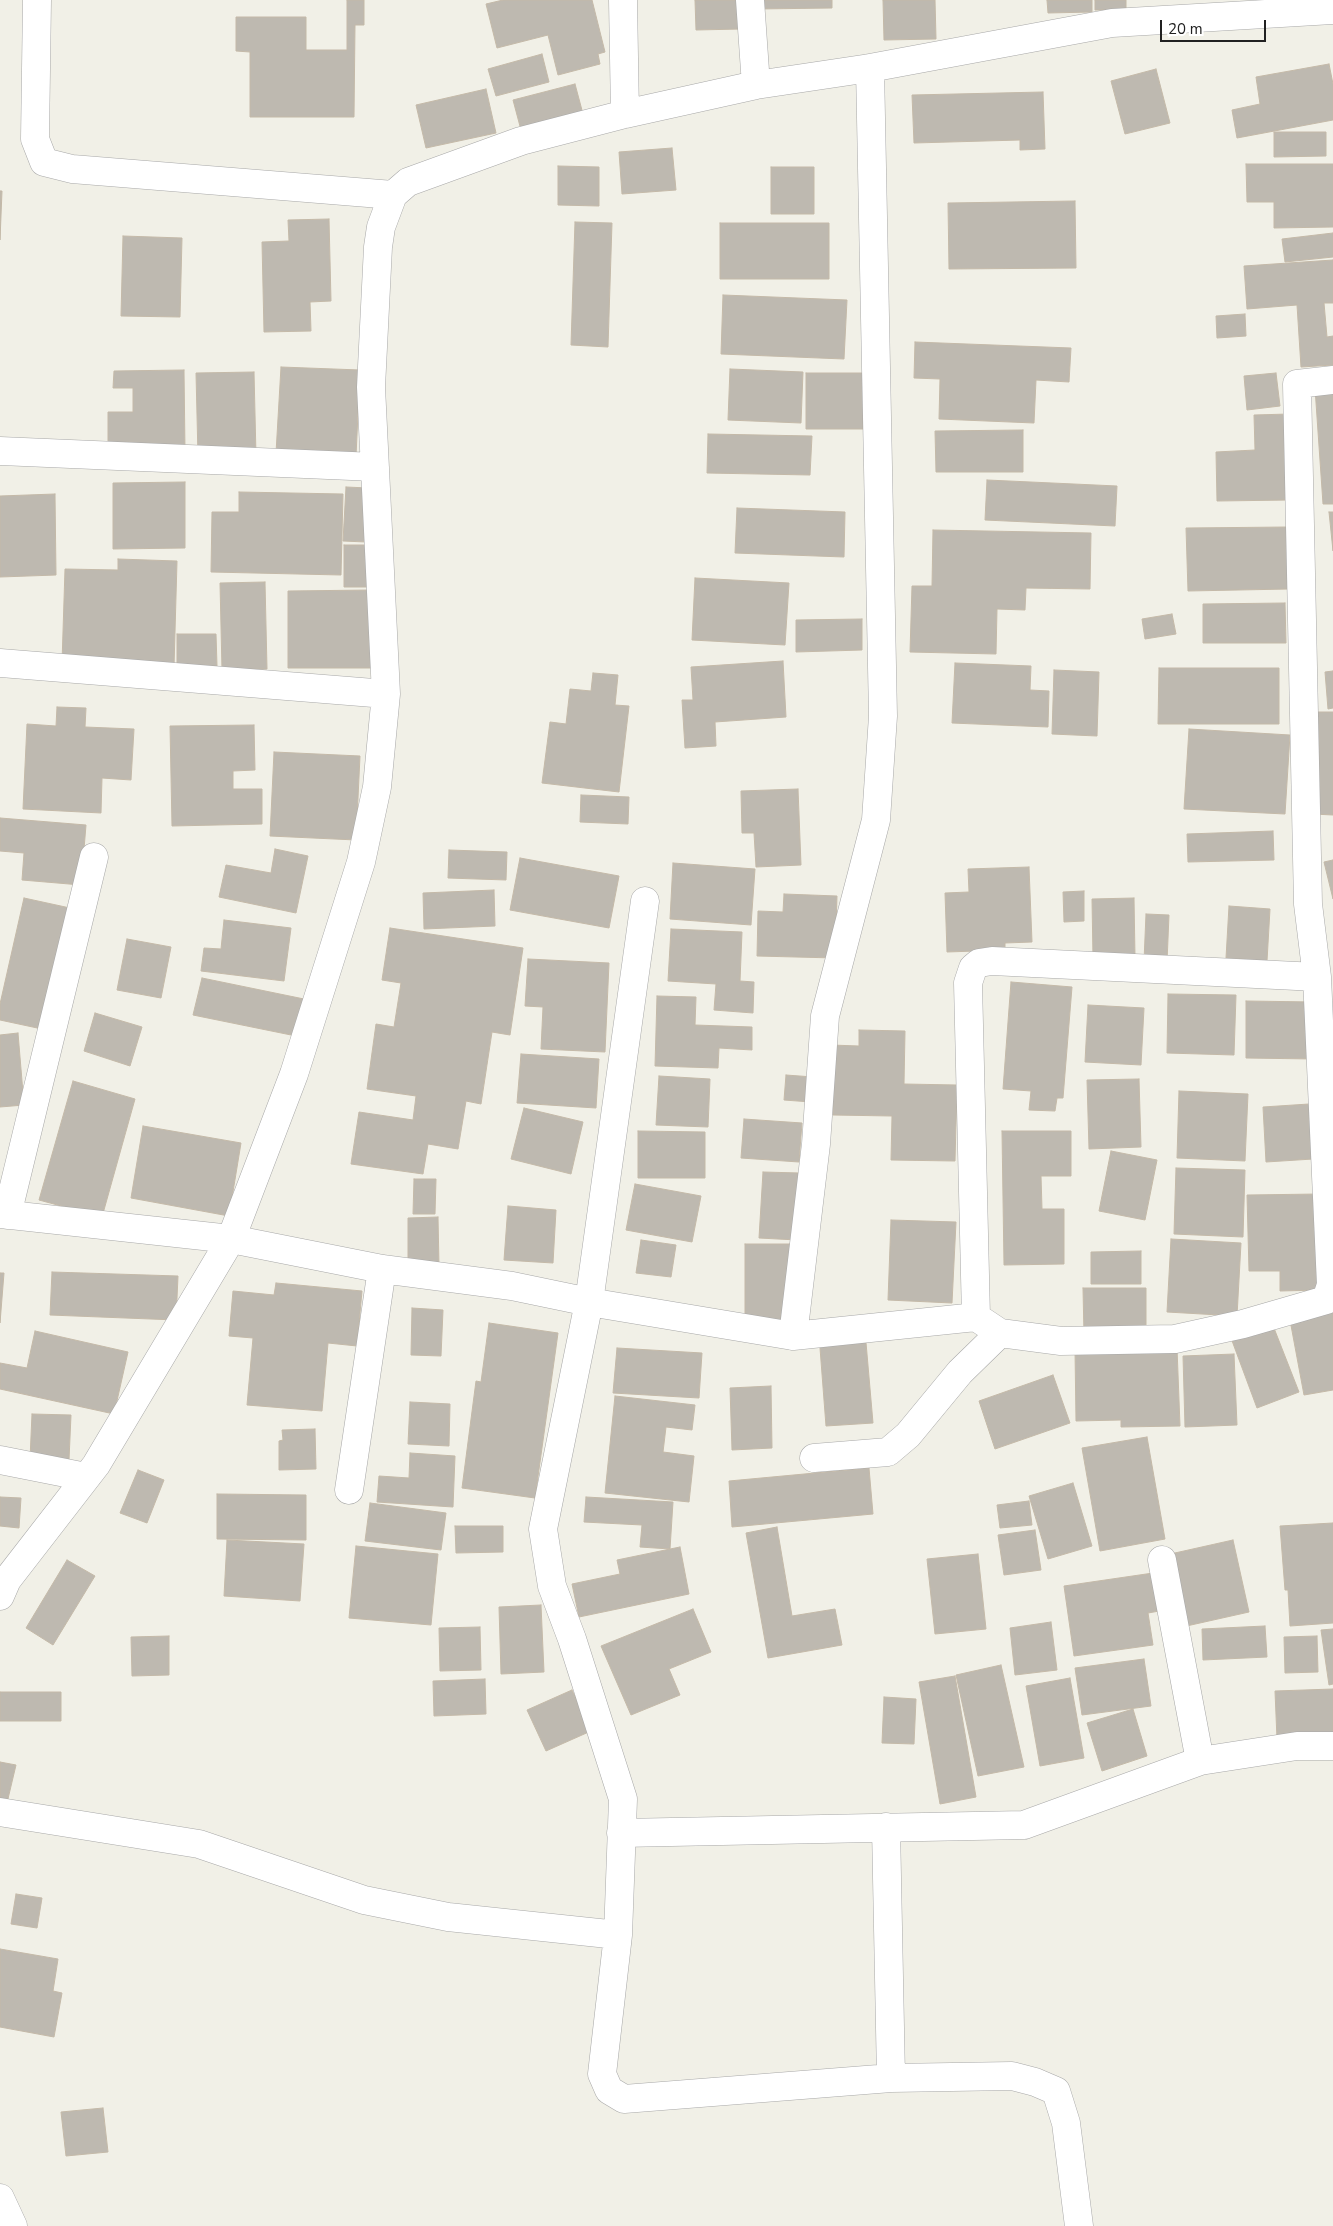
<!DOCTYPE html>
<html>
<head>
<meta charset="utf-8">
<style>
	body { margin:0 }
	#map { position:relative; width:1333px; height:2226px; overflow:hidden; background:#f1f0e7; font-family:"Nunito Sans",sans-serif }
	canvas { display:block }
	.scale { position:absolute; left:1160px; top:20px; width:106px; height:22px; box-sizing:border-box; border:2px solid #212121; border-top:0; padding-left:6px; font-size:15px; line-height:18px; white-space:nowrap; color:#212121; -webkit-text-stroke:4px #fff; paint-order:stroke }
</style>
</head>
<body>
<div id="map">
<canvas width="1333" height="2226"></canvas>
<div class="scale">20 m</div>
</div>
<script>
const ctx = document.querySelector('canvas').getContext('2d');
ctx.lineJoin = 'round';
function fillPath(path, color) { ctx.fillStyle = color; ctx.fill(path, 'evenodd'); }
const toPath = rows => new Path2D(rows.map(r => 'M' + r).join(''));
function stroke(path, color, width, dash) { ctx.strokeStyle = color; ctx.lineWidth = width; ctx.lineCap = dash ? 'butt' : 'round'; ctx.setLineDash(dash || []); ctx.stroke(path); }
const building = toPath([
	[347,0,364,0,364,25,355,25,354,117,250,117,250,52,236,51,236,17,306,17,306,50,347,50,347,0],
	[503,0,592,0,605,52,598,54,600,64,558,75,548,35,497,48,486,4,503,0],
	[695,0,740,0,741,29,696,30,695,0],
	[756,0,832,0,832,8,757,9,756,0],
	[883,0,935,0,936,39,884,40,883,0],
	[1047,0,1092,0,1092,12,1048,13,1047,0],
	[1095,0,1126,0,1126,10,1095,10,1095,0],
	[542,54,549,82,496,96,488,69,542,54],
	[1329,64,1333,84,1333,120,1237,138,1232,110,1260,104,1256,77,1329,64],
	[1156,69,1170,123,1125,134,1111,81,1156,69],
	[575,84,583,114,521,130,513,100,575,84],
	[486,89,496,133,426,148,416,105,486,89],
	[1043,92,1045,149,1020,150,1020,140,914,143,912,95,1043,92],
	[1274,132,1326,132,1326,156,1274,157,1274,132],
	[672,148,676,190,622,194,619,152,672,148],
	[1246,164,1333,164,1333,227,1274,228,1274,202,1247,202,1246,164],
	[558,166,599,167,599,206,558,205,558,166],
	[771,167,814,167,814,214,771,214,771,167],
	[0,191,2,191,0,240,0,191],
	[1075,201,1076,268,949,269,948,203,1075,201],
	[329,219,331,301,310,302,311,331,264,332,262,242,289,241,288,220,329,219],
	[575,222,612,223,608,347,571,345,575,222],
	[720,223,829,223,829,279,720,279,720,223],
	[1333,233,1333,257,1285,262,1282,239,1333,233],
	[123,236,182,238,180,317,121,316,123,236],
	[1333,260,1333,303,1324,303,1327,337,1333,336,1333,365,1301,367,1297,305,1247,309,1244,266,1333,260],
	[723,295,847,300,844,359,721,354,723,295],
	[1245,314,1246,336,1217,338,1216,316,1245,314],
	[915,342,1071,348,1069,382,1036,380,1034,423,939,419,940,379,914,378,915,342],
	[281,367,360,370,356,456,276,453,281,367],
	[730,369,803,372,801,423,728,420,730,369],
	[184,370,185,451,108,452,108,412,133,412,133,388,113,388,114,371,184,370],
	[254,372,256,456,198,457,196,373,254,372],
	[806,373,863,373,863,429,806,429,806,373],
	[1276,373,1280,406,1247,410,1244,376,1276,373],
	[1333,387,1333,504,1323,504,1315,388,1333,387],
	[1289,414,1290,500,1217,501,1216,452,1255,450,1254,415,1289,414],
	[1023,430,1023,472,936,472,935,431,1023,430],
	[708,434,812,436,810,475,707,473,708,434],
	[987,480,1117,486,1115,526,985,520,987,480],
	[185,482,185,548,113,549,113,483,185,482],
	[346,487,368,488,366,542,343,541,346,487],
	[239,492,343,494,341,575,211,572,212,512,239,512,239,492],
	[55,494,56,575,0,577,0,496,55,494],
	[737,508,845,512,844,557,735,553,737,508],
	[1329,512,1333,512,1333,551,1329,512],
	[1288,527,1289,589,1188,591,1186,528,1288,527],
	[933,530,1091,533,1090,589,1026,588,1025,610,997,609,996,654,910,652,912,586,932,586,933,530],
	[344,545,371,545,371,587,344,587,344,545],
	[118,559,177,561,174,667,62,663,65,569,118,570,118,559],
	[695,578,789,583,785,645,692,640,695,578],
	[265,582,267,669,222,670,220,583,265,582],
	[372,590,373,668,288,668,288,591,372,590],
	[1285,603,1286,643,1203,643,1203,604,1285,603],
	[1172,614,1176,634,1145,639,1142,619,1172,614],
	[862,619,862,650,796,652,796,620,862,619],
	[177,634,216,634,217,666,177,666,177,634],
	[783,661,786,717,715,722,716,746,685,748,682,700,693,700,691,667,783,661],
	[955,663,1031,666,1030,690,1049,691,1048,727,952,723,955,663],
	[1159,668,1279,668,1279,724,1158,724,1159,668],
	[1054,670,1099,672,1097,736,1052,734,1054,670],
	[1333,671,1333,708,1328,709,1325,672,1333,671],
	[593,673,618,675,615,705,629,706,619,792,542,783,550,722,566,724,570,689,591,691,593,673],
	[57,707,86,708,85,727,134,729,131,780,102,778,101,813,23,809,27,724,56,726,57,707],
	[1317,712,1333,712,1333,815,1313,814,1317,712],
	[254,725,255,770,233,771,233,789,262,789,262,824,172,826,170,726,254,725],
	[1189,729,1290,735,1285,814,1184,809,1189,729],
	[274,752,360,756,356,840,270,836,274,752],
	[798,789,801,865,756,867,754,833,742,833,741,791,798,789],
	[581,795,629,797,628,824,580,822,581,795],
	[0,818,86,825,81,885,22,880,24,853,0,851,0,818],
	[1273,831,1274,860,1188,862,1187,834,1273,831],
	[275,849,308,856,296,913,219,897,226,865,271,873,275,849],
	[449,850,507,852,506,880,448,878,449,850],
	[520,858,619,876,609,928,510,910,520,858],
	[1333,860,1333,899,1324,862,1333,860],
	[673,863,755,869,751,925,670,919,673,863],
	[1029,867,1032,942,1005,943,1005,950,947,952,945,893,969,892,968,869,1029,867],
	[494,890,495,926,424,929,423,893,494,890],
	[1084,891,1084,921,1064,922,1063,892,1084,891],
	[784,894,837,896,835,958,757,956,758,911,783,912,784,894],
	[24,898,70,908,42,1029,0,1020,0,1004,24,898],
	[1134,898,1135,957,1093,958,1092,899,1134,898],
	[1229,906,1270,909,1267,961,1226,958,1229,906],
	[1146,914,1169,915,1167,962,1144,961,1146,914],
	[224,920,291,928,284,981,201,971,204,948,221,949,224,920],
	[390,928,523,948,510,1035,492,1032,481,1104,466,1101,458,1149,428,1144,423,1174,351,1164,359,1112,413,1120,416,1096,367,1089,376,1024,394,1027,401,983,382,980,390,928],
	[671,929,742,932,740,981,754,982,753,1013,714,1010,716,984,668,981,671,929],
	[127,939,171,947,161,998,117,990,127,939],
	[528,959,609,963,605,1052,541,1049,543,1007,525,1006,528,959],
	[202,978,304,999,296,1036,193,1015,202,978],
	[1011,982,1072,987,1063,1098,1057,1098,1055,1111,1029,1110,1031,1091,1003,1089,1011,982],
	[1168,994,1236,995,1234,1055,1167,1053,1168,994],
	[657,996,696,997,695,1025,752,1027,752,1050,719,1048,718,1068,655,1066,657,996],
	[1246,1001,1313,1002,1313,1059,1246,1058,1246,1001],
	[1088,1005,1144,1008,1141,1065,1085,1062,1088,1005],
	[95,1013,142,1027,130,1066,84,1051,95,1013],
	[859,1030,905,1031,904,1084,957,1085,955,1161,891,1160,892,1116,833,1115,831,1045,859,1046,859,1030],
	[18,1033,24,1105,0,1107,0,1035,18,1033],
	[521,1054,599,1059,596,1108,517,1103,521,1054],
	[786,1075,813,1077,811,1102,784,1100,786,1075],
	[659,1076,710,1079,708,1127,656,1125,659,1076],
	[1139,1079,1141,1147,1089,1149,1087,1080,1139,1079],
	[73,1081,135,1099,102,1217,39,1200,73,1081],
	[1179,1091,1248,1094,1245,1161,1177,1158,1179,1091],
	[1309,1104,1313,1159,1266,1162,1263,1107,1309,1104],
	[524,1108,583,1122,571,1174,511,1159,524,1108],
	[744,1119,802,1123,799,1162,741,1158,744,1119],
	[143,1126,241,1143,229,1216,131,1198,143,1126],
	[638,1131,705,1132,705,1178,638,1178,638,1131],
	[1002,1131,1071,1131,1071,1176,1041,1176,1042,1209,1064,1209,1064,1264,1004,1265,1002,1131],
	[1111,1151,1157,1160,1145,1220,1099,1211,1111,1151],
	[1176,1168,1245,1170,1243,1237,1174,1234,1176,1168],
	[763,1172,800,1173,797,1240,759,1238,763,1172],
	[414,1179,436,1179,435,1214,413,1214,414,1179],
	[635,1184,701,1196,692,1242,626,1230,635,1184],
	[1319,1194,1321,1290,1280,1291,1280,1271,1249,1271,1247,1195,1319,1194],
	[508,1206,556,1210,553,1263,504,1260,508,1206],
	[438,1217,439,1266,408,1267,408,1218,438,1217],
	[891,1220,956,1222,952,1303,888,1300,891,1220],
	[1171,1239,1241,1243,1237,1316,1167,1312,1171,1239],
	[641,1240,676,1245,671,1277,636,1273,641,1240],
	[745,1244,793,1244,793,1320,745,1320,745,1244],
	[1141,1251,1141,1284,1091,1284,1091,1252,1141,1251],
	[52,1272,178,1276,176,1320,50,1315,52,1272],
	[0,1273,4,1273,0,1323,0,1273],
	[276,1283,362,1291,357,1346,328,1343,322,1411,247,1405,253,1338,229,1336,233,1291,274,1295,276,1283],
	[1083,1288,1146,1288,1146,1335,1084,1335,1083,1288],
	[412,1308,443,1310,441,1356,411,1355,412,1308],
	[1333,1312,1333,1390,1304,1395,1290,1320,1333,1312],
	[489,1323,558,1333,535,1498,462,1488,476,1381,481,1382,489,1323],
	[1272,1323,1299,1392,1257,1408,1231,1338,1272,1323],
	[35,1331,128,1352,114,1414,0,1389,0,1363,27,1368,35,1331],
	[865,1331,873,1423,826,1426,819,1335,865,1331],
	[617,1348,702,1353,699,1398,613,1393,617,1348],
	[1177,1348,1180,1426,1121,1427,1121,1420,1076,1421,1075,1350,1177,1348],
	[1234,1354,1237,1425,1185,1427,1183,1356,1234,1354],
	[1053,1375,1070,1423,995,1449,979,1401,1053,1375],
	[771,1386,772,1448,732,1450,730,1388,771,1386],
	[615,1396,695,1405,692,1430,666,1427,663,1452,694,1456,689,1502,605,1493,615,1396],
	[410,1402,450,1404,449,1446,408,1444,410,1402],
	[32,1414,71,1415,69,1460,30,1459,32,1414],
	[315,1429,316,1469,279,1470,279,1441,283,1440,282,1430,315,1429],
	[1147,1437,1165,1539,1100,1551,1082,1448,1147,1437],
	[410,1453,455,1456,453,1507,377,1502,379,1476,409,1478,410,1453],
	[869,1468,873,1514,732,1527,729,1481,869,1468],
	[138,1470,164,1480,147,1523,120,1513,138,1470],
	[1073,1483,1092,1546,1048,1559,1029,1496,1073,1483],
	[217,1494,306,1495,306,1540,217,1539,217,1494],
	[0,1497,21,1498,19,1528,0,1526,0,1497],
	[586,1497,673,1502,670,1549,640,1547,642,1525,584,1522,586,1497],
	[1029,1501,1032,1525,1000,1528,997,1505,1029,1501],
	[370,1503,446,1513,441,1550,365,1541,370,1503],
	[1333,1523,1333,1623,1290,1626,1288,1590,1285,1590,1280,1526,1333,1523],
	[455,1526,503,1526,503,1552,456,1553,455,1526],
	[777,1527,792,1616,835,1609,842,1645,768,1658,746,1533,777,1527],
	[1035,1530,1041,1570,1004,1575,998,1535,1035,1530],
	[227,1540,304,1544,300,1601,224,1596,227,1540],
	[1233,1540,1249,1612,1182,1627,1166,1555,1233,1540],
	[356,1546,438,1554,431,1625,349,1618,356,1546],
	[680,1547,689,1594,579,1617,572,1584,620,1574,617,1560,680,1547],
	[978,1554,986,1629,935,1634,927,1559,978,1554],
	[67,1560,95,1576,53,1645,26,1628,67,1560],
	[1160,1572,1165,1610,1148,1613,1153,1645,1074,1656,1064,1586,1160,1572],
	[541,1605,544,1672,501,1674,499,1607,541,1605],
	[693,1609,711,1652,669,1669,680,1695,631,1715,601,1646,693,1609],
	[1051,1622,1057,1670,1015,1675,1010,1628,1051,1622],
	[1265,1626,1267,1657,1203,1660,1202,1629,1265,1626],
	[480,1627,481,1670,440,1671,439,1628,480,1627],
	[1333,1629,1333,1684,1329,1685,1321,1630,1333,1629],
	[169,1636,169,1675,132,1676,131,1637,169,1636],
	[1317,1636,1318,1672,1285,1673,1284,1637,1317,1636],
	[1144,1659,1151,1706,1082,1715,1075,1668,1144,1659],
	[1001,1665,1024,1767,978,1776,956,1675,1001,1665],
	[955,1676,976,1797,940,1804,919,1682,955,1676],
	[1070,1678,1084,1758,1040,1766,1026,1686,1070,1678],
	[485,1679,486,1714,434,1716,433,1681,485,1679],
	[1333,1689,1333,1737,1277,1739,1275,1691,1333,1689],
	[572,1690,591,1731,546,1751,527,1710,572,1690],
	[0,1692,61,1692,61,1721,0,1721,0,1692],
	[884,1697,916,1699,914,1744,882,1743,884,1697],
	[1133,1709,1147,1756,1102,1771,1087,1723,1133,1709],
	[0,1762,16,1765,7,1803,0,1802,0,1762],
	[16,1894,42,1898,37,1928,11,1924,16,1894],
	[0,1949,58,1959,53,1991,62,1993,54,2037,0,2027,0,1949],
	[103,2108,108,2152,66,2156,61,2112,103,2108]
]);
const minor = toPath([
	[37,0,35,139,44,162,72,169,393,195],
	[623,0,625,114],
	[750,0,756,85],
	[0,451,375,467],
	[0,663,386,694],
	[645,901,589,1302,543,1529,552,1586,572,1639,623,1799,618,1935,602,2074,609,2090,624,2099,891,2078,1012,2076,1035,2082,1056,2091,1066,2123,1079,2226],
	[0,1214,231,1239,382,1269,512,1286,589,1302,793,1336,976,1317,1000,1333,1061,1341,1175,1339,1243,1324,1326,1300,1331,1285,1317,977,1308,904,1297,384,1333,380],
	[7,1215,94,857],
	[976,1317,968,983,973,968,979,963,992,961,1317,977],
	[793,1336,816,1144,825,1016,876,820,883,716,870,68],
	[814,1458,888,1452,908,1435,960,1372,1000,1333],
	[0,1460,86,1477],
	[349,1490,382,1269],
	[1162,1560,1200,1761],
	[0,1596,7,1580,96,1465,231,1239,294,1074,361,862,377,787,386,694,371,387,378,247,381,227,393,195,408,182,521,141,625,114,756,85,870,68,1112,23,1333,10],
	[0,1812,199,1844,364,1900,448,1917,618,1935],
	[886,1827,891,2078],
	[621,1833,1024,1825,1200,1761,1297,1746,1333,1746],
	[0,2198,13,2226]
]);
fillPath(building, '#beb9b0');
stroke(building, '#c4b9a8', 1);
stroke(minor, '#a8a8a8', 29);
stroke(minor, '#fff', 28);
</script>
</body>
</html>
